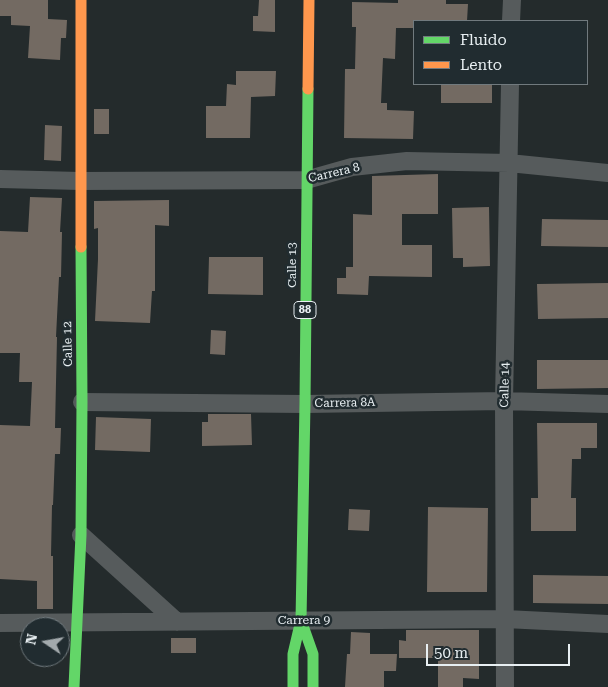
<!DOCTYPE html>
<html>
<head>
<meta charset="utf-8">
<style>
	body { margin:0 }
	#map { position:relative; width:608px; height:687px; overflow:hidden; background:#242b2c; font-family:"Roboto Serif",serif }
	canvas { display:block }
	.legend { position:absolute; left:413px; top:20px; width:175px; height:65px; box-sizing:border-box; background:#212c30; border:1px solid #717a7e; margin:0; padding:6px 9px; list-style:none; font-size:15px; color:#e8eff2 }
	.legend li { display:flex; align-items:center; gap:10px; height:25px }
	.legend b { width:25px; border:1px solid #717a7e }
	.north { position:absolute; left:20px; top:617px; width:50px; height:50px; box-sizing:border-box; background:#212c30; border:1px solid #717a7e; border-radius:50%; rotate:282deg; font-size:14px; font-weight:700; line-height:20px; text-align:center; color:#e8eff2 }
	.north::after { content:''; display:block; margin:auto; width:18px; height:22px; background:#a3aaad; clip-path:polygon(50% 0,100% 100%,50% 72%,0 100%) }
	.scale { position:absolute; left:426px; top:644px; width:144px; height:22px; box-sizing:border-box; border:2px solid #e8eff2; border-top:0; padding-left:6px; font-size:15px; line-height:18px; white-space:nowrap; color:#e8eff2; -webkit-text-stroke:4px #212c30; paint-order:stroke }
</style>
</head>
<body>
<div id="map">
<canvas width="608" height="687"></canvas>
<ul class="legend">
<li><b style="height:6px;background:#63d668"></b>Fluido</li>
<li><b style="height:6px;background:#ff974d"></b>Lento</li>
</ul>
<div class="north">N</div>
<div class="scale">50 m</div>
</div>
<script>
const ctx = document.querySelector('canvas').getContext('2d');
ctx.lineJoin = 'round';
function fillPath(path, color) { ctx.fillStyle = color; ctx.fill(path, 'evenodd'); }
const toPath = rows => new Path2D(rows.map(r => 'M' + r).join(''));
function stroke(path, color, width, dash) { ctx.strokeStyle = color; ctx.lineWidth = width; ctx.lineCap = dash ? 'butt' : 'round'; ctx.setLineDash(dash || []); ctx.stroke(path); }
function drawText(font, color, halo, rows, align = 'center') {
  ctx.font = font + ' "Roboto Serif",serif'; ctx.lineWidth = 5; ctx.setLineDash([]); ctx.textBaseline = 'middle'; ctx.strokeStyle = halo; ctx.fillStyle = color; for (const [text, x, y, turn = 0] of rows) {
    ctx.save(); ctx.translate(x, y); ctx.rotate((+turn || 0) * Math.PI / 180); ctx.textAlign = isNaN(turn) ? turn : align; if (halo) ctx.strokeText(text, 0, 0); ctx.fillText(text, 0, 0); ctx.restore();
  }
}
const building = toPath([
	[0,0,48,0,48,19,67,20,66,38,61,38,60,60,28,58,30,26,11,25,11,16,0,16],
	[259,0,275,0,275,32,253,31,253,16,258,16],
	[398,0,446,0,446,4,468,4,467,21,414,21,414,28,396,28,395,59,383,58,381,103,387,103,387,110,414,111,413,139,344,138,345,69,355,69,356,27,352,27,352,2,398,3],
	[236,71,276,71,275,96,251,97,250,138,206,138,206,106,226,106,227,84,236,85],
	[441,84,492,84,492,103,441,103],
	[94,109,109,109,109,134,94,134],
	[45,125,62,126,61,161,44,160],
	[438,174,438,214,402,214,402,245,432,245,432,277,369,276,368,295,337,294,337,278,346,278,346,267,353,267,353,214,372,215,372,176],
	[30,197,62,198,60,232,62,232,61,277,59,277,56,337,57,337,55,428,61,428,60,454,55,454,53,505,52,505,51,556,53,556,53,609,37,609,37,581,0,579,0,425,30,426,32,382,19,382,20,353,0,353,0,231,28,232],
	[169,200,169,226,155,225,155,291,152,291,150,323,95,321,98,259,98,228,94,229,94,201],
	[489,207,490,266,463,267,463,258,453,258,452,208],
	[542,219,608,220,608,247,541,246],
	[209,257,263,257,263,295,208,294],
	[608,283,608,318,538,319,537,284],
	[211,330,226,331,225,355,210,354],
	[537,360,608,360,608,388,537,389],
	[208,414,251,414,252,445,202,446,202,422,208,422],
	[96,417,151,419,150,452,95,450],
	[537,423,597,423,597,448,581,448,581,459,572,459,571,498,576,498,576,531,531,531,531,498,538,498],
	[428,507,488,508,487,592,427,592],
	[349,509,370,510,369,531,348,530],
	[533,575,608,576,608,604,533,603],
	[406,630,479,630,479,679,463,678,463,687,438,687,438,658,399,658,399,640,406,641],
	[351,632,370,633,370,654,397,654,396,671,384,671,384,687,345,687,347,654,350,654],
	[171,638,196,638,196,653,171,653]
]);
const street = toPath([
	[511,21,512,0],
	[0,179,80,181,306,180,352,167,407,161,509,163,608,173],
	[82,402,305,404,504,401,608,404],
	[81,535,177,622],
	[0,623,505,619,608,624],
	[505,687,504,401,510,84]
]);
const fast = toPath([
	[301,620,313,654,313,687],
	[74,687,81,535,82,402,81,247],
	[293,687,293,654,301,620,305,404,308,89]
]);
const slow = toPath([
	[308,89,309,0],
	[81,247,81,0]
]);
const shields = [
	[305,310,22]
];
const shieldNames = [
	["88",305,310]
];
const streetNames = [
	["Carrera 8",334,173,-13],
	["Calle 13",292,265,-90],
	["Calle 12",68,344,-91],
	["Calle 14",505,385,-89],
	["Carrera 8A",345,403,-1],
	["Carrera 9",304,620]
];
fillPath(building, '#736a62');
stroke(street, '#565b5c', 18);
stroke(fast, '#63d668', 11);
stroke(slow, '#ff974d', 11);
for (const [x, y, w] of shields) { const box = new Path2D(); box.roundRect(x - w / 2, y - 8.5, w, 17, 4); ctx.fillStyle = '#212c30'; ctx.fill(box); stroke(box, '#e8eff2', 1); }
drawText('bold 11px', '#e8eff2', null, shieldNames);
drawText('12px', '#e8eff2', '#212c30', streetNames);
</script>
</body>
</html>
